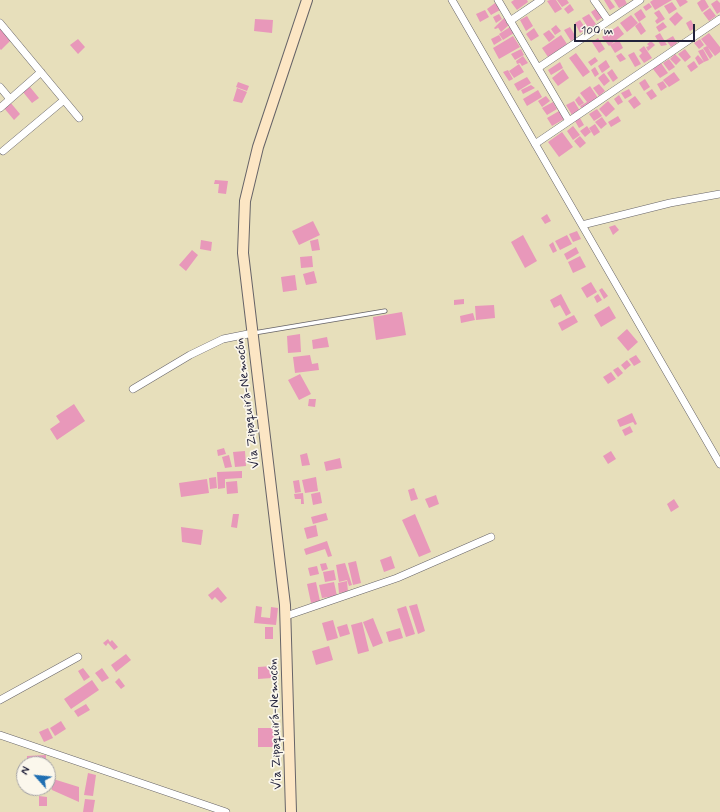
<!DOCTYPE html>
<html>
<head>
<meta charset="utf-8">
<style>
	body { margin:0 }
	#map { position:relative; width:720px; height:812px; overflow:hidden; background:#e7dfbb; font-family:Mynerve,sans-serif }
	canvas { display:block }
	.north { position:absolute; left:16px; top:756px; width:40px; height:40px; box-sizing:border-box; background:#fbf7ec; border:1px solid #a4a2a5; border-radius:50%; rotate:297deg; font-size:11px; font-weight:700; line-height:16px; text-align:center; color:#22223b }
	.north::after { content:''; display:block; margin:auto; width:14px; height:18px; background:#1f6fb2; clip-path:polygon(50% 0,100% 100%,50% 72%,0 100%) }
	.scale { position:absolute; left:574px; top:24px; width:121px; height:18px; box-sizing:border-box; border:2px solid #22223b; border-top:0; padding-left:5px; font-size:12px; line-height:14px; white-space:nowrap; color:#22223b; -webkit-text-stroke:3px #fbf7ec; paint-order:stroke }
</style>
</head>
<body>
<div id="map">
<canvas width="720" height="812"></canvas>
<div class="north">N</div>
<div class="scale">100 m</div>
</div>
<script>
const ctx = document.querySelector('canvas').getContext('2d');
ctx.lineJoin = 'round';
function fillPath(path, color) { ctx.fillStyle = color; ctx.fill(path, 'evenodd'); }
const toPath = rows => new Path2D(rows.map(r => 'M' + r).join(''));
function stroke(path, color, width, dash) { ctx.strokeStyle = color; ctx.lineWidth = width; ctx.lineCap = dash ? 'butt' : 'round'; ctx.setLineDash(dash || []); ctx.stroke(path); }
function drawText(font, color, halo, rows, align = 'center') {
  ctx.font = font + ' Mynerve,sans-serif'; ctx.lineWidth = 3.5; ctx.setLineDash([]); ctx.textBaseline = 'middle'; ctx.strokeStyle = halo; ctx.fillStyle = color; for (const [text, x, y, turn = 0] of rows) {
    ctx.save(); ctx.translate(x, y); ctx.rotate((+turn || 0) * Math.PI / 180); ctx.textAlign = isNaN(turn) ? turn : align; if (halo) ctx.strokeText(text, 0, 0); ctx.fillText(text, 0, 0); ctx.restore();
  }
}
const building = toPath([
	[514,0,527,0,528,2,517,10,511,2],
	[550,0,556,0,562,9,555,13,547,1],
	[557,0,567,0,569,3,562,7],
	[604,0,610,0,615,7,610,10],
	[614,0,625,0,627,4,619,8],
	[653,0,672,0,655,10,650,2],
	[676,0,686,0,688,2,680,7],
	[701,0,705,0,709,7,702,12,697,3],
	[717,0,720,3,720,12,717,14,711,4],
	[672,2,677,9,669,14,664,6],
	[495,3,500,10,491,15,487,9],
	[649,3,652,7,646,11,643,7],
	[570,4,574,10,568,14,564,9],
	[597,8,603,17,597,21,591,12],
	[710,8,716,16,709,21,703,13],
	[641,9,646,17,639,22,634,14],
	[485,10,489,17,480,22,476,14],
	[659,10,665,19,657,24,655,21,658,18,654,13],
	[677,12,683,18,675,26,669,19],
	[499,14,502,19,496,23,493,17],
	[589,14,596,24,589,29,582,18],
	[631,15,638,23,627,32,620,23],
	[527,16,533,26,526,31,520,20],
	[504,18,509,25,501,32,497,26,498,28,495,29,494,28],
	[255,19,273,20,272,33,254,31],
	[580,20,586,29,580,33,575,23],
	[691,20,695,28,690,31,686,23],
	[640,22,646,31,641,35,635,26],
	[663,22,667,27,659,32,656,27],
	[556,25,561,31,555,35,551,29],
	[618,26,624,34,609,46,602,37],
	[510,27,514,33,503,40,499,34],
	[570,27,576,37,571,41,564,30],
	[0,28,11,40,1,50,0,49],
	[534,28,539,36,531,41,526,34],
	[549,30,555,37,549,42,543,34],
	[660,33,667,45,661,46,655,36],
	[709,33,720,47,720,52,715,56,701,39],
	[499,35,502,40,494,45,491,39],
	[561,35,567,44,548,57,542,48],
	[513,36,520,47,499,59,493,48],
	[673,36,677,43,671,47,666,40],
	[598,38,605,49,599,53,592,42],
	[78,39,85,47,78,54,70,45],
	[700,39,704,45,699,49,694,43],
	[619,40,623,48,615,53,610,45],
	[651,41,655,45,648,51,646,47,649,46,647,44],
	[644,46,652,58,644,63,639,56,642,53,639,50],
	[707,46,713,56,710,59,703,48],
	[521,49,524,55,515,60,511,54],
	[685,49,691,57,685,62,678,54],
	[703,49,709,60,704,62,698,51],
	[634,52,641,64,635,67,628,55],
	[576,53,590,72,583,77,569,58],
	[621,53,626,59,620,62,616,56],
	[675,54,681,60,676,65,670,59],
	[698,55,704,62,699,65,695,58],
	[523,56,528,63,522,66,520,63,517,64,516,61],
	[595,57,598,61,591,66,588,62],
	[669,59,675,67,669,71,663,63],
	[606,60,610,67,602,73,598,66],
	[694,61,698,67,691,72,687,66],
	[560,62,563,68,551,75,548,70],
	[661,63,668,73,660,78,653,69],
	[519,64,524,72,514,78,509,71],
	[595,67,599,74,595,77,591,70],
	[563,69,569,78,558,86,552,78],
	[612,69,618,78,613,82,607,73],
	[508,70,513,79,509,81,503,72],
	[674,72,680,80,669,87,663,80],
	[604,73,610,81,604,86,598,78],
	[527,77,531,83,518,91,514,84],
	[645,79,650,87,644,91,639,83],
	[663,81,667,87,661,91,657,84],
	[238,82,249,86,247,91,236,87],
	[599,84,605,91,599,96,593,88],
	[531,85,535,88,523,94,521,90],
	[590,86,598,98,582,109,580,106,587,102,580,93],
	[30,87,39,98,32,103,23,92],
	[237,88,247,92,242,103,233,101],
	[629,89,632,95,625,99,621,93],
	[652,89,657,96,651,100,646,93],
	[538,90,542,97,527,106,523,99],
	[619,95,623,102,618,105,614,99],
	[546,96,550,101,542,107,538,101],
	[579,96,584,103,579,106,575,100],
	[635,96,641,104,634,109,628,101],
	[574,101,580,111,572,115,566,105],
	[608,101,615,109,606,117,599,109],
	[10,102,20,114,14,120,4,108],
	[553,102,557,109,547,115,542,108],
	[597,109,602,116,594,121,589,114],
	[559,111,564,119,552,126,547,118],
	[618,116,621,121,611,127,608,122],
	[602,117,607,124,601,129,595,122],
	[580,118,584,125,579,128,575,121],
	[595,124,600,132,594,136,589,128],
	[573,126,580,135,573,140,567,131],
	[587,126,591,132,585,137,580,131],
	[562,132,573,147,559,157,548,142],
	[580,136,586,143,580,148,574,141],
	[215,180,228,181,226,194,218,193,219,184,214,184],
	[547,214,551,221,545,224,541,218],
	[313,221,320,235,299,245,292,231],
	[615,225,619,230,613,235,609,227],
	[577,231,581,239,573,242,569,234],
	[523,235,537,261,525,268,511,242],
	[567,235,572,244,560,250,555,241],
	[318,239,320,250,312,251,310,241],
	[201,240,212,242,211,251,200,249],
	[553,242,557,251,553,253,549,245],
	[576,247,579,253,567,260,564,254],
	[192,250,198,255,186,271,179,265],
	[312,256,313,267,301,268,300,257],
	[580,256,586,267,573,273,568,262],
	[314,271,317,283,306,285,303,274],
	[295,275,297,290,283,292,281,277],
	[591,282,597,292,587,298,581,288],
	[602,288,608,296,604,299,599,290],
	[561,294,571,313,566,316,560,305,554,308,550,300],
	[598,294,602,300,597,303,594,297],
	[464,299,464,304,454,305,454,300],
	[494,305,495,318,476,320,475,306],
	[609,306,616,318,601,327,594,315],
	[402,312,406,335,376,340,373,317],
	[473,313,475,320,461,323,460,316],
	[574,315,578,322,562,331,558,323],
	[627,329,638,342,628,351,617,338],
	[300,334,301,352,288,353,287,336],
	[327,337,329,347,313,349,312,340],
	[310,355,312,364,318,363,319,370,295,373,293,357],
	[636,355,641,362,634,366,629,359],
	[627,360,631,365,625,370,621,365],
	[618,367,623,373,618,377,613,370],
	[611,372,616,379,608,384,603,377],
	[300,374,311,394,299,400,288,380],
	[309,399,316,399,315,407,308,406],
	[74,404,85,421,57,440,50,429,60,422,56,416],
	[632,413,637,424,635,425,633,422,620,427,617,420],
	[630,426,633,432,625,436,622,430],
	[224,448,226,454,218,456,217,450],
	[245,451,246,466,235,467,233,452],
	[611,451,616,459,608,464,603,456],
	[307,453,310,465,302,466,300,455],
	[229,455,232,467,225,468,222,457],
	[340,458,342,468,326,471,324,462],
	[242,471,242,478,225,479,225,488,218,489,217,472],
	[216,477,217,488,210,489,209,478],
	[316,477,318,491,305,493,302,480],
	[207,479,209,493,181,497,179,483],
	[299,480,301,492,295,493,293,481],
	[237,481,238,493,227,494,226,482],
	[414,488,418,499,411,501,408,490],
	[320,492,322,503,313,505,311,494],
	[303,493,304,504,301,504,301,499,295,499,294,494],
	[436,495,439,504,429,508,425,499],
	[674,499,679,507,671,512,667,504],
	[326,513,328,520,313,524,311,517],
	[233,514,239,514,237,528,231,527],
	[415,514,431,552,419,557,402,520],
	[316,525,318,536,307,539,304,528],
	[181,527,203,530,201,545,182,542],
	[327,541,332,556,328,557,325,549,306,555,304,549],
	[391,556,395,568,384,572,380,560],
	[356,561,361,583,353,585,348,563],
	[326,563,328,569,322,571,320,564],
	[345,563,352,585,349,586,347,580,339,582,336,565],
	[317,566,319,574,310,576,308,568],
	[334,570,336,580,325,582,323,572],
	[347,581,348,592,339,593,338,583],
	[316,582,320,601,311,603,307,584],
	[334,582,337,596,322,598,319,585],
	[218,587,227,598,221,603,215,597,212,600,208,595],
	[417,604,425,631,418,634,409,606],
	[256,606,262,607,261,617,270,618,271,607,278,608,276,625,254,623],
	[406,606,415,634,406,637,397,609],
	[373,618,383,643,373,647,363,622],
	[333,620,338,638,327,641,322,623],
	[362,622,369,651,358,654,351,625],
	[347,624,350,634,340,637,337,627],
	[265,627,273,627,273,639,265,639],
	[400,628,403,638,389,642,386,632],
	[108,639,110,642,112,640,118,647,114,650,108,643,106,646,103,643],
	[329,646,333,660,316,665,312,651],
	[126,654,131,660,116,672,111,665],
	[272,666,272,678,258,679,258,667],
	[83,668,90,677,84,681,78,671],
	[102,668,109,678,102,682,95,673],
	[119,678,125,686,121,689,115,682],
	[92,680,99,690,71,709,64,699],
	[86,704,90,710,78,717,74,711],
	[61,721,66,729,55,736,50,728],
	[48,728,53,738,44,742,39,732],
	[258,728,275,728,275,747,258,747],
	[46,755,46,764,27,764,27,756],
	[88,773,96,775,93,796,84,795],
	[50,778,79,787,79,802,52,790],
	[39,796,47,797,47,806,39,806],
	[85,799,95,800,93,812,83,812]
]);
const lane = toPath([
	[254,333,385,311]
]);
const street = toPath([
	[452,0,720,464],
	[498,0,569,121],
	[594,0,608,20],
	[510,21,541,0],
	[0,23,79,118],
	[538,68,640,0],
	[0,87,10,99],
	[0,108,41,72],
	[535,144,720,19],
	[3,151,64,100],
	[582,225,670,203,720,194],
	[133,389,190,355,223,339,253,333],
	[286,616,397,578,491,537],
	[0,700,78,657],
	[0,735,226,812]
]);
const secondary = toPath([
	[291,812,285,605,243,253,245,201,258,147,307,0]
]);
const streetNames = [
	["Vía Zipaquirá-Nemocón",248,403,-97],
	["Vía Zipaquirá-Nemocón",276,724,-92]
];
fillPath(building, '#e898ba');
stroke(lane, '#676468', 5);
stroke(street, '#676468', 8);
stroke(secondary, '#676468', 12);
stroke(lane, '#fff', 3.5);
stroke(street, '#fff', 7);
stroke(secondary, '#fce6c4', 10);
drawText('13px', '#22223b', '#fbf7ec', streetNames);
</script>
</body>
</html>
